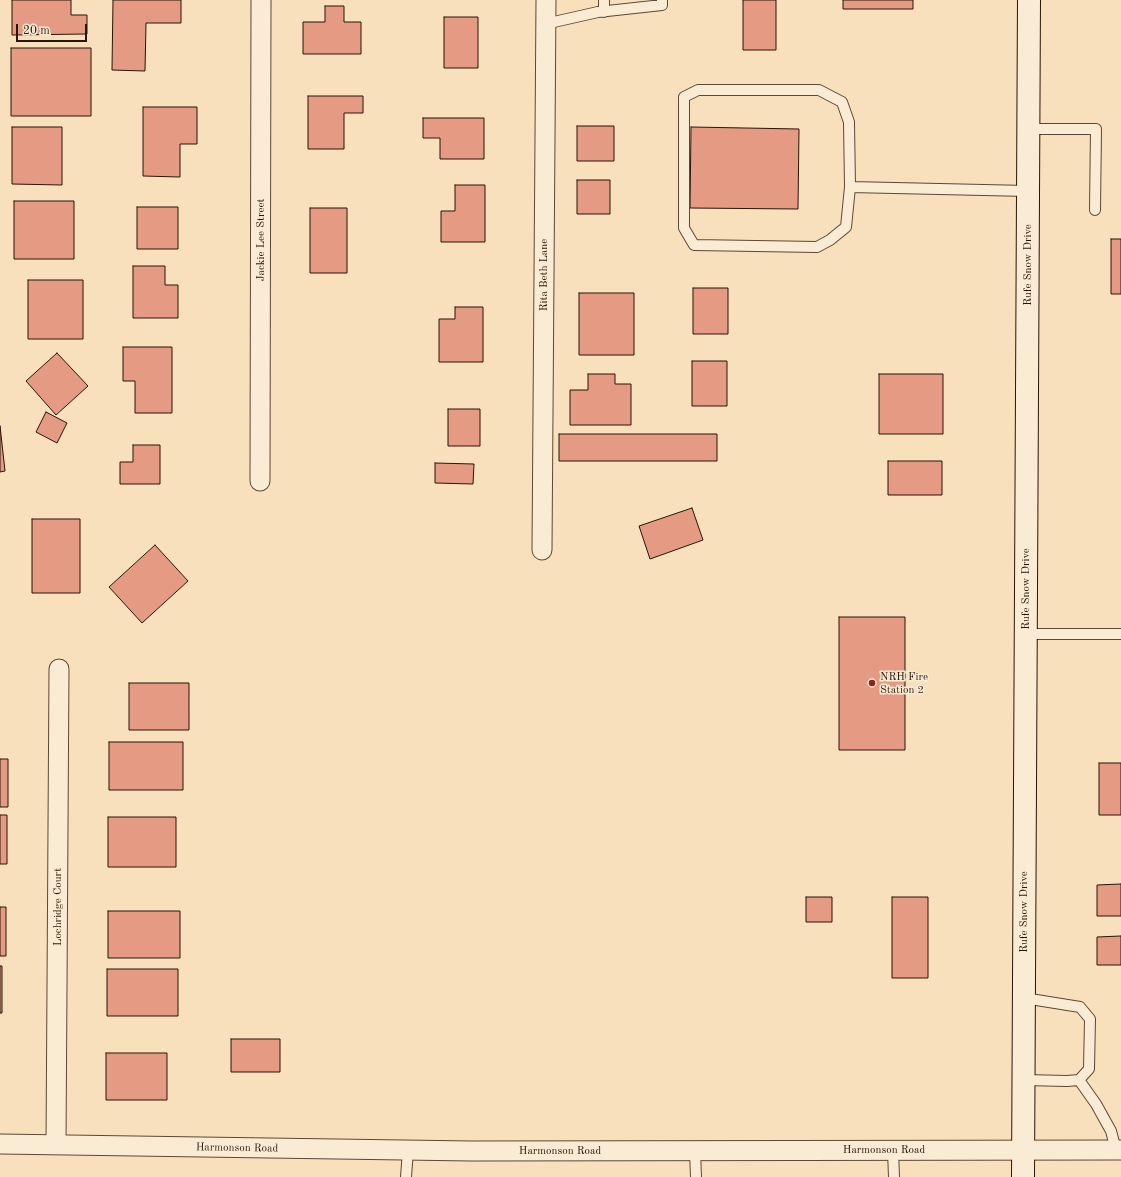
<!DOCTYPE html>
<html>
<head>
<meta charset="utf-8">
<style>
	body { margin:0 }
	#map { position:relative; width:1121px; height:1177px; overflow:hidden; background:#f8e0bd; font-family:"Old Standard TT",serif }
	canvas { display:block }
	.scale { position:absolute; left:16px; top:24px; width:71px; height:18px; box-sizing:border-box; border:2px solid #281607; border-top:0; padding-left:5px; font-size:12px; line-height:14px; white-space:nowrap; color:#281607; -webkit-text-stroke:3px #faebd4; paint-order:stroke }
</style>
</head>
<body>
<div id="map">
<canvas width="1121" height="1177"></canvas>
<div class="scale">20 m</div>
</div>
<script>
const ctx = document.querySelector('canvas').getContext('2d');
ctx.lineJoin = 'round';
function fillPath(path, color) { ctx.fillStyle = color; ctx.fill(path, 'evenodd'); }
const toPath = rows => new Path2D(rows.map(r => 'M' + r).join(''));
function stroke(path, color, width, dash) { ctx.strokeStyle = color; ctx.lineWidth = width; ctx.lineCap = dash ? 'butt' : 'round'; ctx.setLineDash(dash || []); ctx.stroke(path); }
function drawText(font, color, halo, rows, align = 'center') {
  ctx.font = font + ' "Old Standard TT",serif'; ctx.lineWidth = 3; ctx.setLineDash([]); ctx.textBaseline = 'middle'; ctx.strokeStyle = halo; ctx.fillStyle = color; for (const [text, x, y, turn = 0] of rows) {
    ctx.save(); ctx.translate(x, y); ctx.rotate((+turn || 0) * Math.PI / 180); ctx.textAlign = isNaN(turn) ? turn : align; if (halo) ctx.strokeText(text, 0, 0); ctx.fillText(text, 0, 0); ctx.restore();
  }
}
const building = toPath([
	[12,0,71,0,71,15,87,15,87,34,12,35,12,0],
	[113,0,181,0,181,23,146,23,145,71,112,70,113,0],
	[743,0,776,0,776,50,743,50,743,0],
	[843,0,913,0,913,9,843,9,843,0],
	[325,6,344,6,344,22,361,22,361,54,303,54,303,22,325,22,325,6],
	[444,17,478,17,478,68,444,68,444,17],
	[11,48,91,48,91,116,11,116,11,48],
	[308,96,363,96,363,113,344,113,344,149,308,149,308,96],
	[143,107,197,107,197,144,180,144,180,177,143,176,143,107],
	[423,118,484,118,484,159,440,159,440,138,423,138,423,118],
	[577,126,614,126,614,161,577,161,577,126],
	[12,127,62,127,62,185,12,184,12,127],
	[691,127,799,129,798,209,690,208,691,127],
	[577,180,610,180,610,214,577,214,577,180],
	[455,185,485,185,485,242,441,242,441,211,455,211,455,185],
	[14,201,74,201,74,259,14,259,14,201],
	[137,207,178,207,178,249,137,249,137,207],
	[310,208,347,208,347,273,310,273,310,208],
	[1111,239,1121,239,1121,294,1111,294,1111,239],
	[133,266,165,266,165,285,178,285,178,318,133,318,133,266],
	[28,280,83,280,83,339,28,339,28,280],
	[693,288,728,288,728,334,693,334,693,288],
	[579,293,634,293,634,355,579,355,579,293],
	[455,307,483,307,483,362,439,362,439,319,455,319,455,307],
	[123,347,172,347,172,413,135,413,135,381,123,381,123,347],
	[57,353,88,386,56,415,26,381,57,353],
	[692,361,727,361,727,406,692,406,692,361],
	[588,374,615,374,615,384,631,384,631,425,570,425,570,390,588,390,588,374],
	[879,374,943,374,943,434,879,434,879,374],
	[448,409,480,409,480,446,448,446,448,409],
	[46,412,67,423,57,443,36,432,46,412],
	[0,426,5,471,0,472,0,426],
	[559,434,717,434,717,461,559,461,559,434],
	[133,445,160,445,160,484,120,484,120,462,133,462,133,445],
	[888,461,942,461,942,495,888,495,888,461],
	[435,463,474,464,473,484,435,483,435,463],
	[692,508,703,540,650,559,639,526,692,508],
	[32,519,80,519,80,593,32,593,32,519],
	[155,545,188,581,142,623,109,587,155,545],
	[839,617,905,617,905,750,839,750,839,617],
	[129,683,189,683,189,730,129,730,129,683],
	[109,742,183,742,183,790,109,790,109,742],
	[0,759,8,759,8,807,0,807,0,759],
	[1099,763,1121,763,1121,815,1099,815,1099,763],
	[0,815,7,815,7,864,0,864,0,815],
	[108,817,176,817,176,867,108,867,108,817],
	[1121,884,1121,916,1097,916,1097,885,1121,884],
	[806,897,832,897,832,922,806,922,806,897],
	[892,897,928,897,928,978,892,978,892,897],
	[0,907,6,907,6,956,0,956,0,907],
	[108,911,180,911,180,958,108,958,108,911],
	[1121,936,1121,965,1097,965,1097,937,1121,936],
	[0,966,2,966,2,1013,0,1013,0,966],
	[107,969,178,969,178,1016,107,1016,107,969],
	[231,1039,280,1039,280,1072,231,1072,231,1039],
	[106,1053,167,1053,167,1100,106,1100,106,1053]
]);
const lane = toPath([
	[604,12,604,0],
	[545,24,598,12,662,5,662,0],
	[1028,129,1096,129,1095,210],
	[850,187,846,227,830,240,817,247,694,245,684,228,684,97,698,90,819,90,842,102,849,122,850,187,1028,191],
	[1026,634,1121,634],
	[1024,1080,1067,1081,1079,1080,1089,1069,1090,1019,1080,1007,1024,998],
	[1079,1080,1096,1104,1111,1131,1116,1150],
	[893,1150,894,1177],
	[695,1151,696,1177],
	[406,1177,408,1150]
]);
const street = toPath([
	[260,481,261,0],
	[542,550,546,0],
	[0,1144,471,1151,1121,1150],
	[56,1145,59,669]
]);
const secondary = toPath([
	[1023,1177,1029,0]
]);
const markers = [
	[872,683,4,"#8f2418"]
];
const streetNames = [
	["Jackie Lee Street",261,240,-90],
	["Rufe Snow Drive",1028,265,-90],
	["Rita Beth Lane",544,275,-90],
	["Rufe Snow Drive",1026,589,-90],
	["Lochridge Court",58,907,-90],
	["Rufe Snow Drive",1024,912,-90],
	["Harmonson Road",237,1148,1],
	["Harmonson Road",884,1150],
	["Harmonson Road",560,1151]
];
const poiNames = [
	["NRH Fire",880,677],
	["Station 2",880,690]
];
fillPath(building, '#e49a83');
stroke(building, '#281607', 1);
stroke(lane, '#5c4834', 12);
stroke(street, '#5c4834', 21);
stroke(secondary, '#281607', 24);
stroke(lane, '#faebd4', 10);
stroke(street, '#faebd4', 19);
stroke(secondary, '#faebd4', 22);
for (const [x, y, r, color] of markers) { const dot = new Path2D(); dot.arc(x, y, r, 0, 2 * Math.PI); ctx.fillStyle = color; ctx.fill(dot); stroke(dot, '#faebd4', 1.5); }
drawText('11px', '#281607', '#faebd4', streetNames);
drawText('11px', '#281607', '#faebd4', poiNames, 'left');
</script>
</body>
</html>
